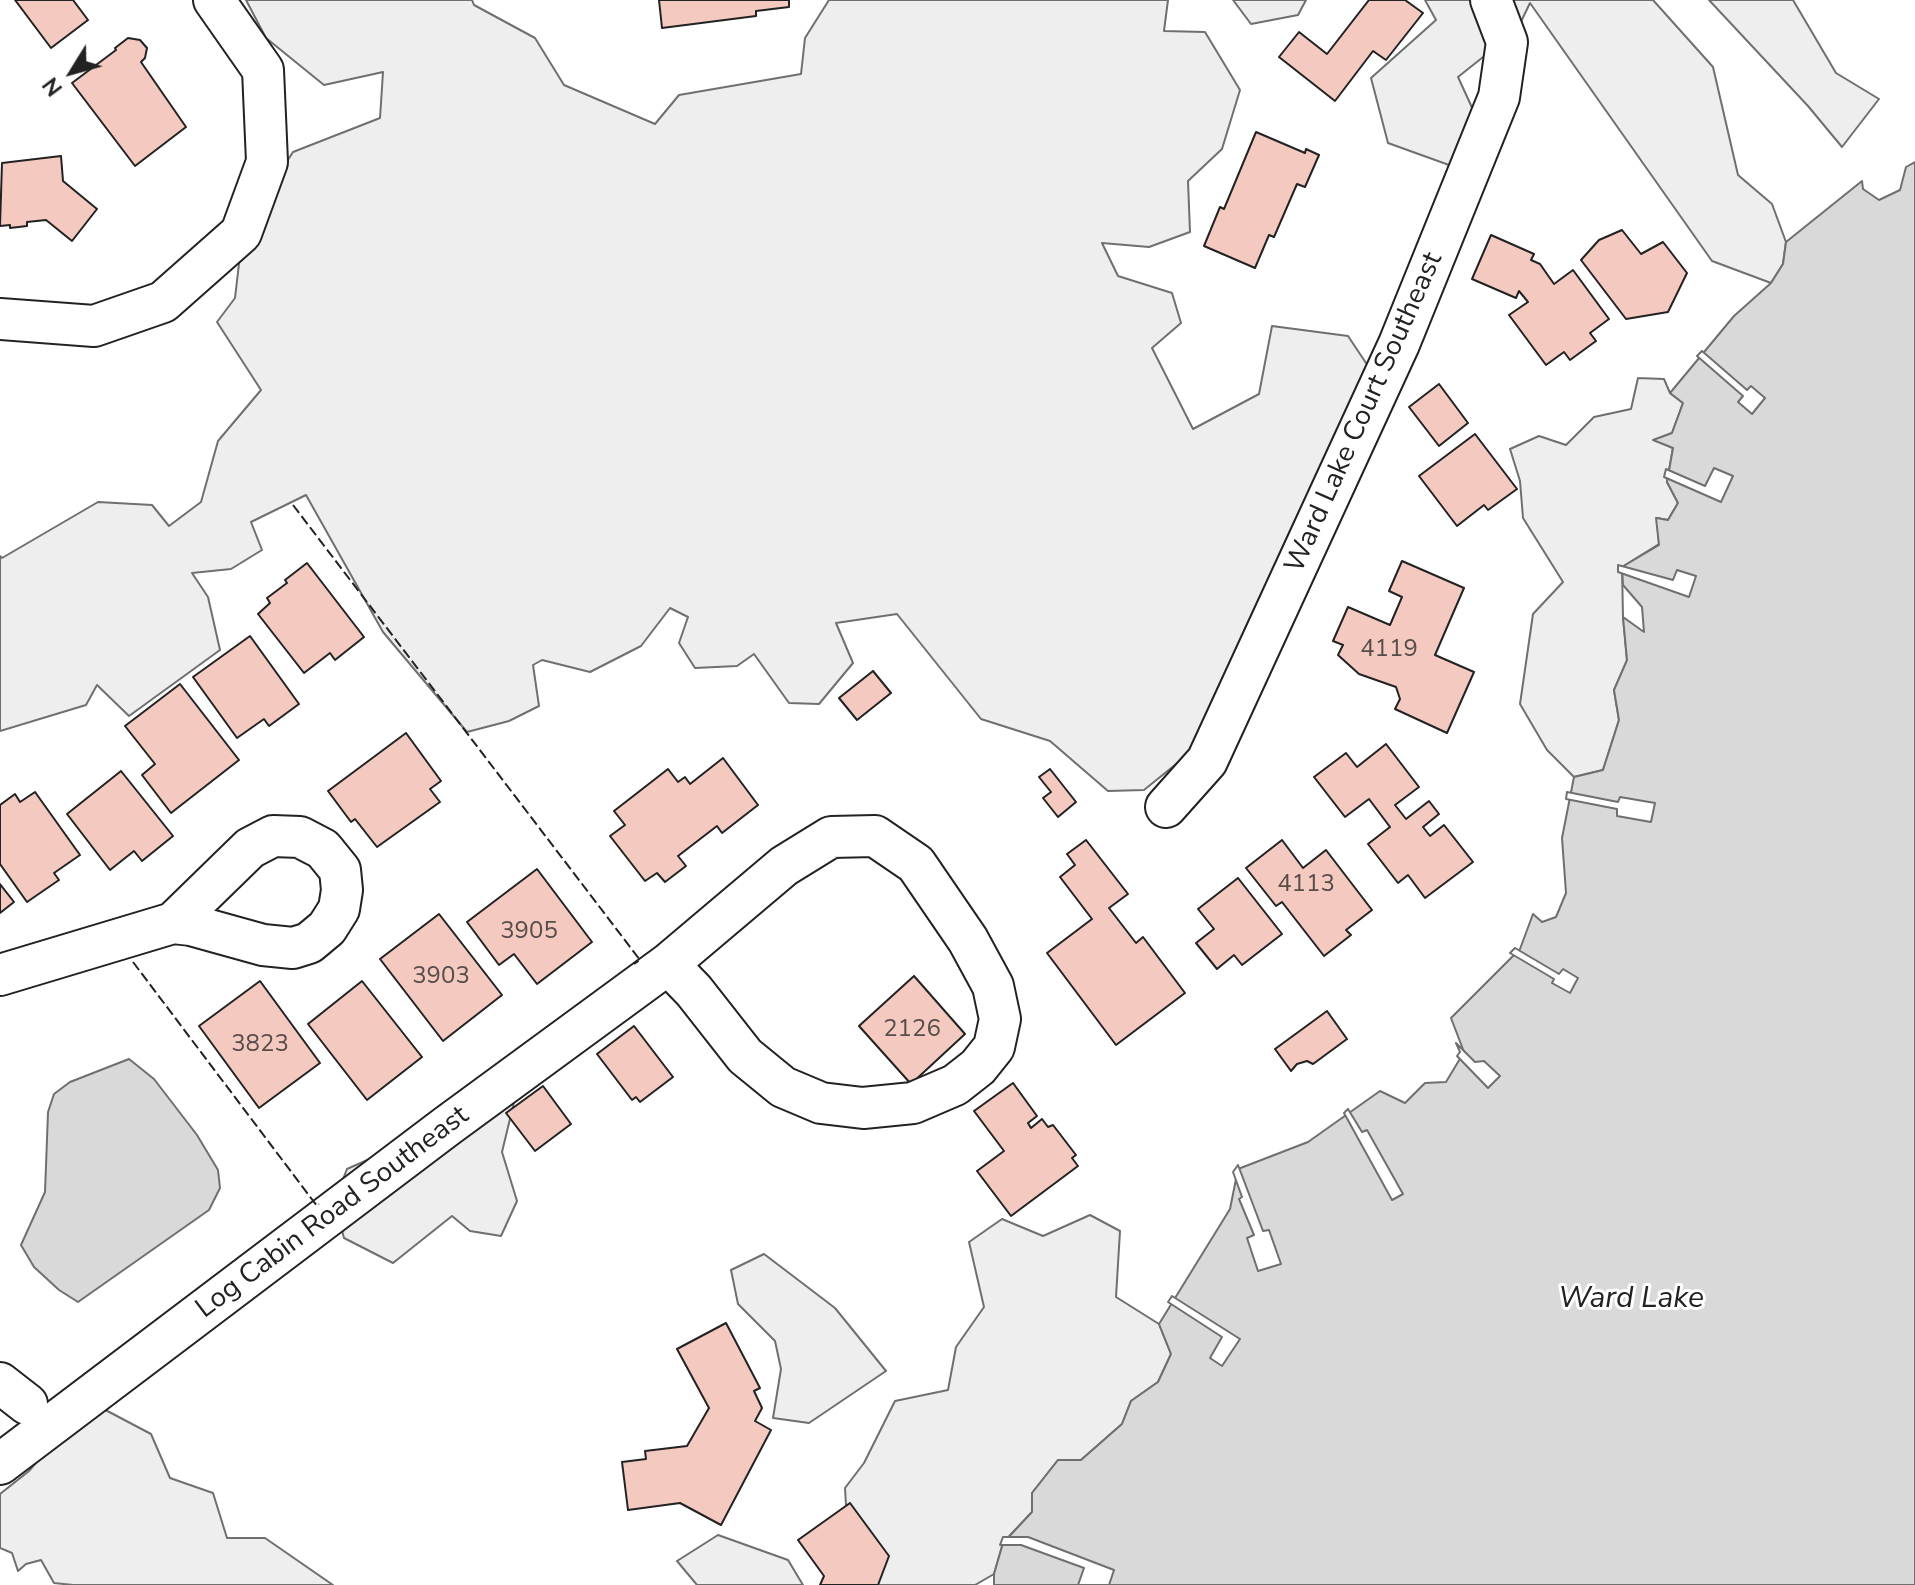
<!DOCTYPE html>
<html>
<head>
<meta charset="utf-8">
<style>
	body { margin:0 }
	#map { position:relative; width:1915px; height:1585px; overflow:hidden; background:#fff; font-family:"Nunito Sans",sans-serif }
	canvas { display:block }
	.north { position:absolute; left:32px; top:32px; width:80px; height:80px; -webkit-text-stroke:6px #fff; paint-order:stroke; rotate:233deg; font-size:22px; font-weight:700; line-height:32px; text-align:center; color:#222 }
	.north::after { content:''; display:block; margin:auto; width:28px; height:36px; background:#222; clip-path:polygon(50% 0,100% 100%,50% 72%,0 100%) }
</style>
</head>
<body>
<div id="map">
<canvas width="1915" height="1585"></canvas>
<div class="north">N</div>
</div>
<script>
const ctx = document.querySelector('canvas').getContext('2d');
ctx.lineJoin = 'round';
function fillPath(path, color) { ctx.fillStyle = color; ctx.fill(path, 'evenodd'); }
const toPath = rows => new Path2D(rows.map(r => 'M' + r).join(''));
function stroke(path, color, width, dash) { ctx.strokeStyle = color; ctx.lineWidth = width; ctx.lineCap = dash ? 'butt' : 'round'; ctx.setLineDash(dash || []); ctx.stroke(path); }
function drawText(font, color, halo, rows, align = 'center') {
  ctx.font = font + ' "Nunito Sans",sans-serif'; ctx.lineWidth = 6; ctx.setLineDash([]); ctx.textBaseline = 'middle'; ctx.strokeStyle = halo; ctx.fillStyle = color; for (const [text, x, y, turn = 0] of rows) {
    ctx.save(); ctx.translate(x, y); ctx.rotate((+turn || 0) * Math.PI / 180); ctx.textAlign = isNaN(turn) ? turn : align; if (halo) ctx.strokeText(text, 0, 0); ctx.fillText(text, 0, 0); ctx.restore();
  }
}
const green = toPath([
	[246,0,472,0,474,5,535,38,564,85,655,124,679,95,801,74,805,38,829,0,1168,0,1164,31,1205,32,1240,90,1222,149,1188,181,1190,232,1149,247,1102,243,1118,276,1172,293,1181,323,1152,348,1193,429,1259,394,1272,326,1348,336,1376,378,1196,748,1144,790,1108,791,1050,741,981,719,897,614,836,623,853,663,819,704,789,703,754,654,737,666,695,668,679,643,688,617,670,608,641,646,590,672,542,660,533,665,539,706,509,721,467,732,383,632,306,495,251,522,262,550,231,569,192,573,208,597,220,650,129,716,97,685,86,705,0,731,0,556,2,558,98,502,152,505,169,526,201,502,218,441,261,390,217,322,235,298,243,229,293,152,380,118,383,72,324,85,266,38,246,0],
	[1233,0,1306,0,1298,15,1251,24,1233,0],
	[1425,0,1653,0,1713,67,1738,175,1772,204,1786,242,1783,264,1771,283,1712,261,1530,3,1517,30,1458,77,1480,125,1449,165,1388,143,1371,78,1436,20,1425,0],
	[1709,0,1793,0,1836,73,1879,99,1842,147,1808,106,1709,0],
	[1638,378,1664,379,1670,393,1683,403,1672,433,1655,440,1673,448,1667,482,1678,503,1668,520,1657,518,1659,544,1622,567,1623,617,1627,661,1614,690,1619,720,1603,770,1574,777,1547,750,1520,704,1533,614,1563,582,1523,518,1520,481,1510,449,1539,436,1566,445,1594,417,1631,409,1638,378],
	[516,1094,502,1152,517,1201,501,1236,470,1231,452,1216,393,1263,344,1238,334,1202,347,1169,516,1094],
	[1090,1215,1120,1231,1116,1297,1159,1324,1171,1354,1158,1382,1131,1401,1122,1424,1081,1460,1058,1460,1032,1493,1032,1512,1003,1543,994,1574,975,1585,873,1585,847,1523,845,1488,864,1463,895,1401,948,1390,956,1347,984,1307,969,1242,1002,1219,1043,1236,1090,1215],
	[764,1254,835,1308,886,1371,809,1423,773,1418,781,1369,775,1341,738,1304,731,1270,764,1254],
	[96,1405,151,1434,170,1478,213,1493,227,1538,265,1538,333,1585,73,1585,54,1583,41,1560,26,1564,18,1571,12,1553,0,1548,0,1494,29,1471,74,1418,96,1405],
	[718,1535,788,1560,803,1585,697,1585,677,1561,718,1535]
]);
const water = toPath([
	[1915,162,1915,1585,994,1585,994,1574,1003,1543,1032,1512,1032,1493,1058,1460,1081,1460,1122,1424,1131,1401,1158,1382,1171,1354,1159,1324,1230,1209,1238,1169,1308,1142,1380,1091,1405,1103,1425,1083,1446,1082,1464,1052,1451,1018,1520,949,1533,914,1542,922,1556,917,1566,893,1562,838,1574,777,1603,770,1619,720,1614,690,1627,660,1623,617,1644,632,1642,607,1623,585,1622,567,1659,545,1656,518,1668,520,1678,503,1667,482,1673,448,1653,440,1672,433,1683,403,1670,393,1734,316,1771,283,1783,264,1786,242,1862,181,1863,189,1879,200,1900,190,1906,167,1915,162],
	[129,1059,154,1079,197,1135,218,1170,220,1188,209,1210,78,1302,59,1290,34,1267,21,1245,45,1192,48,1112,54,1094,70,1082,129,1059]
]);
const pier = toPath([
	[1702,351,1747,390,1751,386,1765,398,1752,414,1738,402,1743,396,1697,356,1702,351],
	[1714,468,1733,476,1721,502,1664,477,1666,469,1705,486,1714,468],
	[1618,565,1673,580,1677,570,1696,576,1689,597,1618,572,1618,565],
	[1567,792,1618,802,1620,797,1655,803,1651,822,1617,816,1617,809,1566,799,1567,792],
	[1515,948,1559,974,1563,969,1578,978,1570,993,1552,983,1554,979,1510,953,1515,948],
	[1456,1043,1475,1062,1484,1061,1500,1076,1488,1088,1457,1056,1460,1052,1456,1043],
	[1348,1109,1362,1132,1367,1130,1403,1194,1392,1200,1344,1113,1348,1109],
	[1238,1165,1263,1231,1269,1230,1281,1264,1258,1271,1247,1238,1254,1235,1239,1199,1242,1197,1233,1172,1238,1165],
	[1172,1296,1240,1339,1222,1366,1210,1358,1222,1337,1168,1302,1172,1296],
	[1003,1537,1028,1537,1114,1570,1109,1585,1078,1585,1084,1568,1021,1545,1000,1545,1003,1537]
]);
const building = toPath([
	[15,0,73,0,88,20,51,48,15,0],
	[659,0,789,0,789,7,756,11,756,16,662,28,659,0],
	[1369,0,1405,0,1423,13,1386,60,1373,51,1335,101,1279,57,1299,32,1327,54,1369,0],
	[128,38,140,40,147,48,145,58,141,62,186,127,135,166,72,83,116,50,115,48,128,38],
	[1256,132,1305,153,1306,149,1319,155,1305,187,1297,184,1274,237,1269,235,1255,268,1204,246,1220,207,1224,209,1256,132],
	[61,156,63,181,97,209,72,241,46,220,27,222,27,226,10,228,10,225,0,226,2,163,61,156],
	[1622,230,1641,254,1663,242,1687,273,1668,312,1626,319,1581,260,1599,240,1622,230],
	[1491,235,1534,254,1531,260,1540,264,1554,284,1573,270,1609,319,1590,333,1596,341,1570,360,1564,352,1546,365,1509,315,1528,302,1519,291,1516,298,1472,279,1491,235],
	[1439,384,1468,423,1439,446,1409,407,1439,384],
	[1475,434,1517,489,1488,510,1484,505,1457,526,1419,476,1475,434],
	[1402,561,1464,588,1435,655,1474,672,1447,733,1395,709,1400,699,1396,687,1359,674,1338,655,1343,645,1333,641,1348,607,1390,625,1402,597,1389,591,1402,561],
	[307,563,364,637,335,660,330,653,304,673,258,614,270,603,267,598,287,583,285,580,307,563],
	[250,636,299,704,269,726,264,719,237,738,193,677,250,636],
	[873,671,891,693,857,720,839,698,873,671],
	[180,684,239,760,171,813,142,775,155,764,125,726,180,684],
	[406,733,441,781,430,789,440,802,377,847,355,819,351,822,328,791,406,733],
	[1386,744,1419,787,1395,805,1406,819,1429,801,1439,814,1423,827,1430,836,1444,825,1473,862,1425,898,1408,875,1398,883,1368,844,1390,827,1369,799,1345,817,1314,777,1346,753,1357,767,1386,744],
	[723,758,758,805,722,833,717,826,678,856,686,866,665,882,657,873,645,881,610,836,625,825,614,811,668,769,678,782,685,777,690,784,723,758],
	[1050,769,1076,802,1058,817,1043,798,1051,792,1039,777,1050,769],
	[121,771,173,836,142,861,134,851,110,870,67,814,121,771],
	[35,792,80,855,54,873,59,880,27,902,0,864,0,805,15,794,20,802,35,792],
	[1086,840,1128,894,1109,908,1136,943,1143,937,1185,993,1116,1045,1047,953,1092,919,1060,877,1075,865,1067,854,1086,840],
	[1282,840,1303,868,1326,850,1372,910,1346,930,1351,935,1324,956,1282,902,1276,906,1246,868,1282,840],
	[537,869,592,942,537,984,514,954,499,965,467,922,537,869],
	[1238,878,1282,934,1242,965,1234,955,1217,969,1196,943,1214,929,1198,909,1238,878],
	[0,884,14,902,0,913,0,884],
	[439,914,502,995,443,1041,380,959,439,914],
	[914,976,965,1034,911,1084,859,1026,914,976],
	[260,981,320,1063,259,1108,199,1026,260,981],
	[362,981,422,1057,367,1100,308,1024,362,981],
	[1327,1011,1347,1039,1313,1064,1307,1061,1297,1064,1291,1071,1275,1049,1327,1011],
	[634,1026,673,1077,640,1102,636,1097,632,1100,597,1054,634,1026],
	[1013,1083,1037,1116,1028,1123,1031,1128,1042,1119,1048,1127,1053,1125,1076,1155,1072,1158,1078,1166,1011,1216,977,1171,1004,1151,974,1111,1013,1083],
	[543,1086,571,1124,535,1151,506,1113,543,1086],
	[726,1323,760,1388,754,1391,762,1408,755,1421,771,1430,721,1525,680,1503,628,1510,622,1462,646,1459,645,1451,687,1446,709,1408,677,1349,726,1323],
	[850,1503,889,1556,878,1585,820,1585,824,1576,798,1540,850,1503]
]);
const minor = toPath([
	[0,319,94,326,163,302,241,233,267,162,263,70,214,0],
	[1166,807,1207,761,1399,344,1499,97,1507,42,1491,0],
	[0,975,173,923,191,925,263,945,293,948,309,943,327,928,339,909,342,890,340,870,323,849,300,837,273,836,250,848,173,923],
	[0,1383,27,1404],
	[0,1464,447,1126,668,964,784,866,831,837,875,836,916,864,968,940,993,986,1000,1019,994,1047,978,1067,955,1085,913,1103,863,1108,821,1103,783,1087,745,1056,694,991,668,964]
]);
const fence = toPath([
	[293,505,640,960,634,964],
	[133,962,317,1206,319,1204]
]);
const numberNames = [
	["4119",1389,650],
	["4113",1306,885],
	["3905",529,932],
	["3903",441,977],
	["2126",912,1030],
	["3823",260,1045]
];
const streetNames = [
	["Ward Lake Court Southeast",1365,413,-66],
	["Log Cabin Road Southeast",333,1213,-37]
];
const waterNames = [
	["Ward Lake",1631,1300]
];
fillPath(green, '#eee');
stroke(green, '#6f6f6f', 2);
fillPath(water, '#d9d9d9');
stroke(water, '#6f6f6f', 2);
fillPath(pier, '#fff');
stroke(pier, '#6f6f6f', 2);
fillPath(building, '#f3c9c0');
stroke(building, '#222', 2);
stroke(minor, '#222', 44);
stroke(minor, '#fff', 40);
stroke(fence, '#222', 2, [10, 4]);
drawText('24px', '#564c4a', null, numberNames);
drawText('28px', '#222', '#fff', streetNames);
drawText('italic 30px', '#222', '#fff', waterNames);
</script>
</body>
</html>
